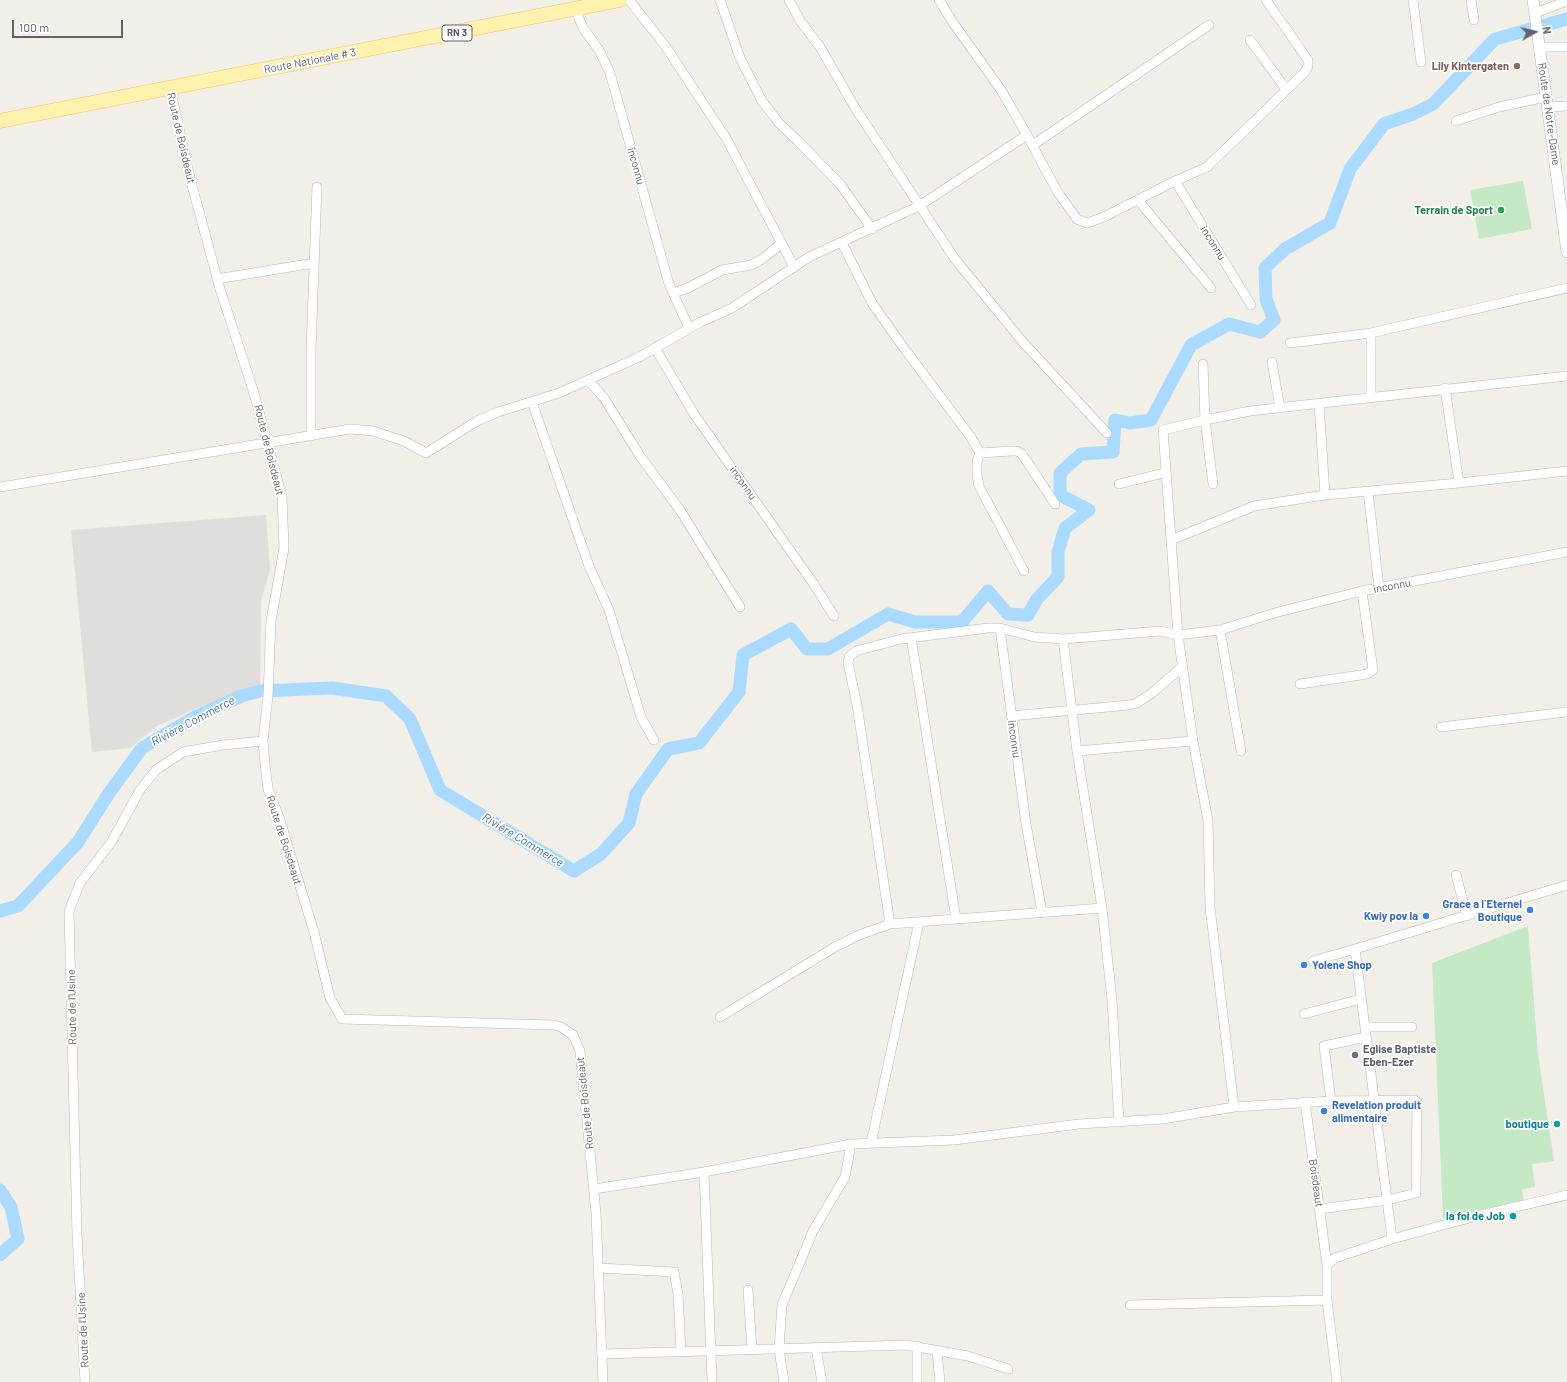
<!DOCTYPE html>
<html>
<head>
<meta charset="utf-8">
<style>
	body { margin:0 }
	#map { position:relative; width:1567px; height:1382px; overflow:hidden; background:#f1efe8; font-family:Barlow,sans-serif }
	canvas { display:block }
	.north { position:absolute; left:1515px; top:12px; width:40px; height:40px; -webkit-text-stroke:3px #fff; paint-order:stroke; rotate:82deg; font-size:11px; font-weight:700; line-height:16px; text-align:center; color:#5f6368 }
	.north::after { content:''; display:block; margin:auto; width:14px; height:18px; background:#5f6368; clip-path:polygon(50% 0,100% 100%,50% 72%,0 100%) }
	.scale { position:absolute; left:12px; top:20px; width:111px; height:18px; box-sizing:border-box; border:2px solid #5f6368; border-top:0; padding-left:5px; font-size:12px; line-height:14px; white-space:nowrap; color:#5f6368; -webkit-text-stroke:3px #fff; paint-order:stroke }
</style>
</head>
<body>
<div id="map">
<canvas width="1567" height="1382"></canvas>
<div class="north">N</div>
<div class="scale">100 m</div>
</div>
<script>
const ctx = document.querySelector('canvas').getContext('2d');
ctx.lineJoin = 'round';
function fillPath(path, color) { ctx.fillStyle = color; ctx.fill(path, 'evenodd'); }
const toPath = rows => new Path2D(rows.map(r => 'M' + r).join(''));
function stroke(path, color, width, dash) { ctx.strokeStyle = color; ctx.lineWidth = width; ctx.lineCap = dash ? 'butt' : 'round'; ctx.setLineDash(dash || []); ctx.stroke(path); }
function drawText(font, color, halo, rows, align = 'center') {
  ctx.font = font + ' Barlow,sans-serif'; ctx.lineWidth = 3.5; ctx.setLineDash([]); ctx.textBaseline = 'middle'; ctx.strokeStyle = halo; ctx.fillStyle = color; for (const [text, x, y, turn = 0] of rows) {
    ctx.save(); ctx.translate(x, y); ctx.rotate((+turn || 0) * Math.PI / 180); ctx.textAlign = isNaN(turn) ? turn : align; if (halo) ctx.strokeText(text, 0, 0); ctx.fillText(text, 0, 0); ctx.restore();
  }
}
const industrial = toPath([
	[266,515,270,570,261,601,260,685,202,706,157,726,130,748,92,752,71,530]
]);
const green = toPath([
	[1523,181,1532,229,1479,239,1470,190],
	[1528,926,1538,1054,1554,1161,1532,1164,1535,1187,1522,1189,1524,1204,1443,1218,1432,963]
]);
const river = toPath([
	[0,911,18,906,78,842,109,793,142,748,193,718,241,696,260,691,332,688,386,696,410,719,440,790,574,871,601,854,629,823,636,794,668,749,699,743,739,692,743,655,791,629,807,649,828,649,888,614,915,622,962,622,988,591,1008,614,1028,615,1037,599,1058,577,1058,552,1065,528,1089,510,1060,495,1060,473,1081,454,1113,452,1115,420,1130,423,1151,420,1191,345,1229,324,1260,332,1274,320,1266,299,1265,268,1285,249,1330,223,1350,169,1384,124,1413,114,1433,104,1495,39,1567,19],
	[0,1190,11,1207,18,1239,0,1255]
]);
const minor = toPath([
	[629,0,666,47,726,138,794,267],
	[720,0,740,58,762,101,779,123,797,140,840,184,872,229],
	[789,0,801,22,820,47,857,111,955,259,1022,341,1107,433],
	[1413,0,1421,62],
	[1471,0,1474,20],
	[575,9,583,28,599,50,610,73,669,284,689,328],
	[1535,13,1567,1],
	[1250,40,1286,89],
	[1540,47,1567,47],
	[170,87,190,178,220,289,254,393,282,497,284,548,271,621,268,696,263,741,265,765,268,789,279,817,314,932,330,998,342,1019,554,1025,561,1027,573,1035,580,1051,596,1213,603,1382],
	[1548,107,1567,106],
	[1456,121,1499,107,1546,97],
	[1027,135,1057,191,1077,219,1087,223,1104,217,1175,181,1207,167,1305,72,1308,66,1308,60,1266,0],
	[1033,145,1209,25],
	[1175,181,1251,305],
	[1138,200,1211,288],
	[842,243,872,303,906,351,970,436,980,453,977,462,977,475,979,486,1024,571],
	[217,279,314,263],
	[673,293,688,288,722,270,751,265,762,259,782,243],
	[1290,343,1371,333],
	[655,348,694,414,813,583,834,616],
	[1272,362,1280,408],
	[1203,364,1205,420,1163,430,1178,635,1193,741,1208,821,1210,907,1234,1107],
	[588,380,604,398,640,456,680,510,740,607],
	[1445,388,1459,483],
	[1371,397,1371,333,1567,288],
	[532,402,589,566,609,610,641,717,654,740],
	[1319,403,1325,495,1459,483,1567,471],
	[311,436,311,349,317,187],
	[980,453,1011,451,1017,451,1022,454,1055,504],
	[1119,484,1164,473],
	[1213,484,1205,420,1250,411,1567,376],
	[0,487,350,429,373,431,404,441,426,453,477,421,498,412,559,393,639,357,701,322,732,308,809,257,919,206,1027,135,1001,90,954,24,939,0],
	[1368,491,1379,588],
	[1171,540,1254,506,1325,495],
	[1220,630,1241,751],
	[911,637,956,919],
	[1063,639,1077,751],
	[1300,684,1367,674,1373,670,1362,591],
	[1011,716,1129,705,1137,703,1152,693,1182,667],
	[1441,727,1567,712],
	[1456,875,1467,916],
	[1102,908,1112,1000,1119,1122],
	[1042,912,1026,824,1000,628,1034,637,1063,639,1161,631,1178,635,1220,630,1278,612,1362,591,1567,552],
	[890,924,857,705,848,663,849,657,856,651,901,639,988,628,1000,628],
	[1313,961,1355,949],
	[1304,1014,1361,999],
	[720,1017,835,947,859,935,890,924,1102,908,1077,751,1193,741],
	[1365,1027,1412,1027],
	[1331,1101,1324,1046,1366,1037],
	[1305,1102,1327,1265,1327,1300,1337,1382],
	[871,1143,919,922],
	[704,1172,712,1382],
	[594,1189,704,1172,851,1144,954,1140,1079,1124,1163,1119,1234,1107,1331,1101,1414,1100,1417,1102,1416,1193,1388,1200,1319,1209],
	[1392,1239,1355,949,1567,885],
	[1327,1265,1335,1258,1392,1239,1473,1217,1567,1195],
	[599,1268,674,1272,678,1294,681,1352],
	[748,1290,752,1350],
	[1130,1305,1327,1300],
	[917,1346,917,1382],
	[816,1348,822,1382],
	[937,1351,940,1382],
	[603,1354,906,1345,968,1356,1008,1369],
	[85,1382,77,1234,69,911,80,883,112,841,140,790,156,770,183,752,223,745,263,741],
	[784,1382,779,1349,782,1305,813,1231,845,1177,851,1144]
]);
const tertiary = toPath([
	[1533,0,1567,252]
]);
const primary = toPath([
	[0,121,620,0]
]);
const markers = [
	[1517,66,4,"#8d6e63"],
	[1501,210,4,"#2e9e5b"],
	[1530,910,4,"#3f7fe0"],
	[1426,916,4,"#3f7fe0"],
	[1304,965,4,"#3f7fe0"],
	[1355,1055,4,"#6b7280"],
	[1324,1111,4,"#3f7fe0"],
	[1557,1124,4,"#0f9aa8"],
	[1513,1216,4,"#0f9aa8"]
];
const shields = [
	[457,33,30]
];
const shieldNames = [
	["RN 3",457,33]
];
const streetNames = [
	["Route Nationale # 3",310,61,-11],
	["Route de Notre-Dame",1549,114,82],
	["Route de Boisdeaut",181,138,77],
	["inconnu",636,166,74],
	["inconnu",1213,243,58],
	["Route de Boisdeaut",269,450,76],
	["inconnu",743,483,55],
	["inconnu",1392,586,-10],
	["inconnu",1014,739,82],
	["Route de Boisdeaut",284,840,72],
	["Route de l'Usine",72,1007,-91],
	["Route de Boisdeaut",585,1103,-96],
	["Boisdeaut",1316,1183,82],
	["Route de l'Usine",83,1330,-93]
];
const educationNames = [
	["Lily Kintergaten",1509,66]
];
const leisureNames = [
	["Terrain de Sport",1493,210]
];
const shopNames = [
	["Grace a l´Eternel",1522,904],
	["Boutique",1522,917],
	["Kwiy pov la",1418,916],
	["Yolene Shop",1312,965,"left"],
	["Revelation produit",1332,1105,"left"],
	["alimentaire",1332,1118,"left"]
];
const worshipNames = [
	["Eglise Baptiste",1363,1049],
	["Eben-Ezer",1363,1062]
];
const cultureNames = [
	["boutique",1549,1124],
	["la foi de Job",1505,1216]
];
const waterNames = [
	["Rivière Commerce",193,721,-28],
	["Rivière Commerce",523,840,31]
];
fillPath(industrial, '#e0deda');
fillPath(green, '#c5e8c5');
stroke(river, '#aadaff', 13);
stroke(minor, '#b5b8bc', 10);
stroke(tertiary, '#b5b8bc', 12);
stroke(primary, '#f2c960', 15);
stroke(minor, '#fff', 9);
stroke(tertiary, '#fff', 11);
stroke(primary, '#fff2af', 14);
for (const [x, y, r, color] of markers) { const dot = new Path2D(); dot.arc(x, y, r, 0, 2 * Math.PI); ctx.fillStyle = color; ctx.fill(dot); stroke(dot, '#fff', 1.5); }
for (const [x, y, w] of shields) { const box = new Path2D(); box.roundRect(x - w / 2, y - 8, w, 16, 3); ctx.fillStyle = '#fff'; ctx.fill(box); stroke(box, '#5f6368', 1); }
drawText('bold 10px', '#5f6368', null, shieldNames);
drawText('11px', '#5f6368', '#fff', streetNames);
drawText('bold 11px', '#785e54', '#fff', educationNames, 'right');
drawText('bold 11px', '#27864d', '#fff', leisureNames, 'right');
drawText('bold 11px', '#366cbe', '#fff', shopNames, 'right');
drawText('bold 11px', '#5b616d', '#fff', worshipNames, 'left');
drawText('bold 11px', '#0d838f', '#fff', cultureNames, 'right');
drawText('italic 12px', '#4174aa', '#fff', waterNames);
</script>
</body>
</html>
